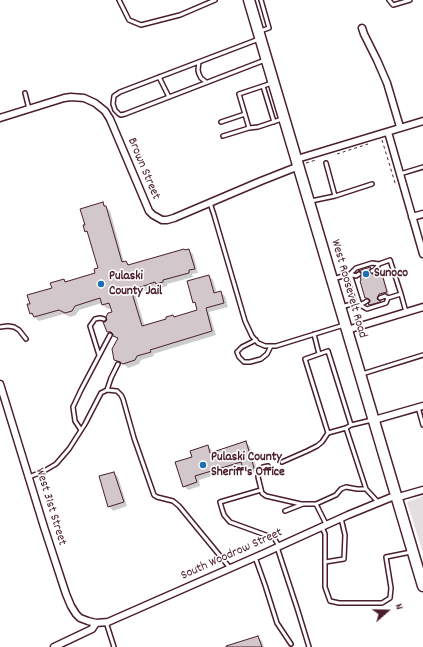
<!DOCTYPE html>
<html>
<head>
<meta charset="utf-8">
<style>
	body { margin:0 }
	#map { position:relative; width:423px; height:647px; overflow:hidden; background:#fff; font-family:Dekko,sans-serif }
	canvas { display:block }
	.north { position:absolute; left:367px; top:591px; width:40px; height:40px; -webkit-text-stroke:3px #fff; paint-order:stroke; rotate:70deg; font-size:11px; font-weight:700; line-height:16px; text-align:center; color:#4a1f2b }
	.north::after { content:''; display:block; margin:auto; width:14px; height:18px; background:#4a1f2b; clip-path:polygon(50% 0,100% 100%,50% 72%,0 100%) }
</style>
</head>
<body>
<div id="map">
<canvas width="423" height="647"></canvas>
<div class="north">N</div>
</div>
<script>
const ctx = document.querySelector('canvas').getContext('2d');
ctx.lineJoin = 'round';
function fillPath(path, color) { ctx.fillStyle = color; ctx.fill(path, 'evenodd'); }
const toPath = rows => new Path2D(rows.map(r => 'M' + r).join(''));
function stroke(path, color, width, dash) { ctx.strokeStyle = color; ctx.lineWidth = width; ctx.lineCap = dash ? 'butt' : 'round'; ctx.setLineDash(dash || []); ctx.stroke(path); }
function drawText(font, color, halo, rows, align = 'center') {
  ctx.font = font + ' Dekko,sans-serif'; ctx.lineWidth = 3; ctx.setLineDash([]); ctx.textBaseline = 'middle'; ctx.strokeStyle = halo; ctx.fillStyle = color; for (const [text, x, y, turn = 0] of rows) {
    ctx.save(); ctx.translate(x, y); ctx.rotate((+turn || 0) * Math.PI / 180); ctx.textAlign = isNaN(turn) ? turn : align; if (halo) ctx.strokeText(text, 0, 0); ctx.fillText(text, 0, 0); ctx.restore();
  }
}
const green = toPath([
	[423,496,423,553,407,502]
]);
const shadow = toPath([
	[103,203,110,211,124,262,126,262,130,266,188,250,193,254,198,273,192,274,193,277,167,284,167,286,161,288,159,286,139,293,139,296,136,297,145,327,198,311,196,304,194,302,209,276,213,280,217,293,220,292,225,296,228,307,209,312,216,335,153,354,154,356,141,360,139,364,128,368,125,365,120,364,115,359,118,340,115,336,112,336,108,332,106,323,113,313,111,308,107,309,103,305,102,303,79,310,76,315,70,317,64,314,39,321,31,314,28,305,31,304,64,280,66,282,96,274,99,269,89,235,86,231,86,225],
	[370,268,373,271,371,274,375,277,382,275,384,278,389,294,381,296,379,301,382,304,372,307,370,305,371,300,368,300,366,298,363,273,360,271],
	[246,442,250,447,258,472,249,474,245,470,243,466,199,480,200,486,188,490,184,486,194,457,208,446,212,451,213,453],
	[114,473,118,477,127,506,113,511,109,506],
	[258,637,262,641,264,647,226,647]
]);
const building = toPath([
	[103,202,104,206,106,206,122,262,126,261,128,265,184,249,185,250,189,249,195,269,189,270,189,273,163,280,163,282,156,284,155,282,135,289,136,292,132,293,142,326,166,319,166,317,173,315,174,317,197,310,195,302,193,303,187,281,209,275,214,293,221,291,224,303,206,308,212,331,150,350,151,352,137,356,135,360,123,364,120,362,114,360,112,349,118,338,113,336,113,334,111,332,107,332,103,322,105,322,107,320,106,317,108,313,112,312,109,303,102,305,100,298,75,306,72,311,65,313,59,310,34,317,32,313,30,314,27,304,30,304,27,295,52,288,50,283,64,279,65,282,95,273,94,269,98,268,87,231,85,232,83,225,85,225,80,209,103,202],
	[370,267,371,268,369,272,370,273,373,274,374,276,382,274,387,292,379,294,377,299,381,302,369,305,368,304,370,302,370,300,366,298,365,298,360,281,361,280,360,277,362,273,361,272,358,271,370,267],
	[246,441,254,468,244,471,241,462,195,476,197,482,183,487,175,462,192,457,190,451,208,445,210,453,246,441],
	[114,472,124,502,108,507,99,476,114,472],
	[258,636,262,647,226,647,226,646,258,636]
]);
const path = toPath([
	[382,140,396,186],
	[337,154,368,144],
	[306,163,316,160]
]);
const lane = toPath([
	[119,0,129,20,141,25,180,15,215,0],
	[389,0,393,5,410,0],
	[260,31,269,28,261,0],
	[259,39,120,92,114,96,113,104,115,110,119,114,121,115,125,114,265,60],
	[199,62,198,70,199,74,201,78,206,82],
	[159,77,169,97],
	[263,86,274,122],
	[25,93,29,109],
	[221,122,245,114],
	[249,128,258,127,282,119],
	[223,136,249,128,239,94,272,83],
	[326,163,335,196],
	[400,174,423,167],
	[311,201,335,196,372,184],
	[210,203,214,215,245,321,252,336,258,343,265,346,276,346,344,325],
	[372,271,375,270,379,264],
	[333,279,350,274,356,276,359,274],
	[401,294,388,298,386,303,367,309,360,305,359,302,350,274,356,268,372,263,379,264,390,260,401,294,406,312],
	[380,298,385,296,388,298],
	[360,305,367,301],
	[341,307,359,302],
	[0,327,8,326,14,327,19,330,26,339],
	[314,334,319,354],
	[256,340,242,347,237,352,239,357,244,362,250,362,261,359,267,354,271,346],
	[328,351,351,425,346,428,328,433,305,359,328,351],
	[99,355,90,326,95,319,100,318,104,319],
	[118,364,111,378,107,390,117,391,121,395,123,399,134,438,154,495,157,497,173,501,179,506,230,568],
	[362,374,423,355],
	[418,407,423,425],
	[351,425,372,420],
	[346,428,366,489,378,502],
	[81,430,75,421,73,407,81,390,110,335],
	[282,462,307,451,317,446,322,442,328,433],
	[268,466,263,467,259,473,258,477,262,493,266,496,301,504],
	[29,477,44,471,56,464,69,449,85,424,101,393,107,390],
	[261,490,220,502,222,509,224,515,230,522,274,538,279,546],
	[316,504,326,524],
	[285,511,303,504,316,504,336,495,341,489,346,487,357,489,366,489],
	[322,527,325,534,325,587,330,601,339,603,382,603,390,598,391,588,386,557,411,552],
	[277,547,298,611,309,647],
	[255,557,265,585,277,623,291,644],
	[325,562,344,559,345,535,341,518],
	[106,622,114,647]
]);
const street = toPath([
	[362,28,364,34,377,60,387,83,400,127],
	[0,118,64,98,71,97,84,98,95,103,105,111,110,119,149,211,153,215,162,220,167,220,174,218,261,181,299,166],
	[388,132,423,254],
	[297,159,423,121],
	[412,217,423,214],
	[347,330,423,307],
	[0,384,44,527,66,594,71,606,76,614,80,618,88,621,96,623,108,622,267,552,282,545,348,515,392,497,402,496,423,490],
	[374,420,423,406],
	[54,647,92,629,96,623]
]);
const primary = toPath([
	[249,0,423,586]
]);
const markers = [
	[366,274,4,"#1f6fb2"],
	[101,284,4,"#1f6fb2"],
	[203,465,4,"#1f6fb2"]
];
const streetNames = [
	["Brown Street",143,169,67],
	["West Roosevelt Road",348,289,74],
	["West 31st Street",50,507,73],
	["South Woodrow Street",232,555,-24]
];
const poiNames = [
	["Sunoco",374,274],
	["Pulaski",109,277],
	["County Jail",109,292],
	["Pulaski County",211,458],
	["Sheriff's Office",211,473]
];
fillPath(green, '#e5dee0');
fillPath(shadow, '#0003');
fillPath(building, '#d2c7cb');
stroke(building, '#4a1f2b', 1);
stroke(lane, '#4a1f2b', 6);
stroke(street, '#4a1f2b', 9);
stroke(primary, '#4a1f2b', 13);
stroke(path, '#4a1f2b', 1, [3, 3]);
stroke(lane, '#fff', 3);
stroke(street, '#fff', 6);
stroke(primary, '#fff', 10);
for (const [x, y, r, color] of markers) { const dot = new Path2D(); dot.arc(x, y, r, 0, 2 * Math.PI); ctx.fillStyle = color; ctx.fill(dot); stroke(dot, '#fff', 1.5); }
drawText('13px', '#4a1f2b', '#fff', streetNames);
drawText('bold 13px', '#4a1f2b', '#fff', poiNames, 'left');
</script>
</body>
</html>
